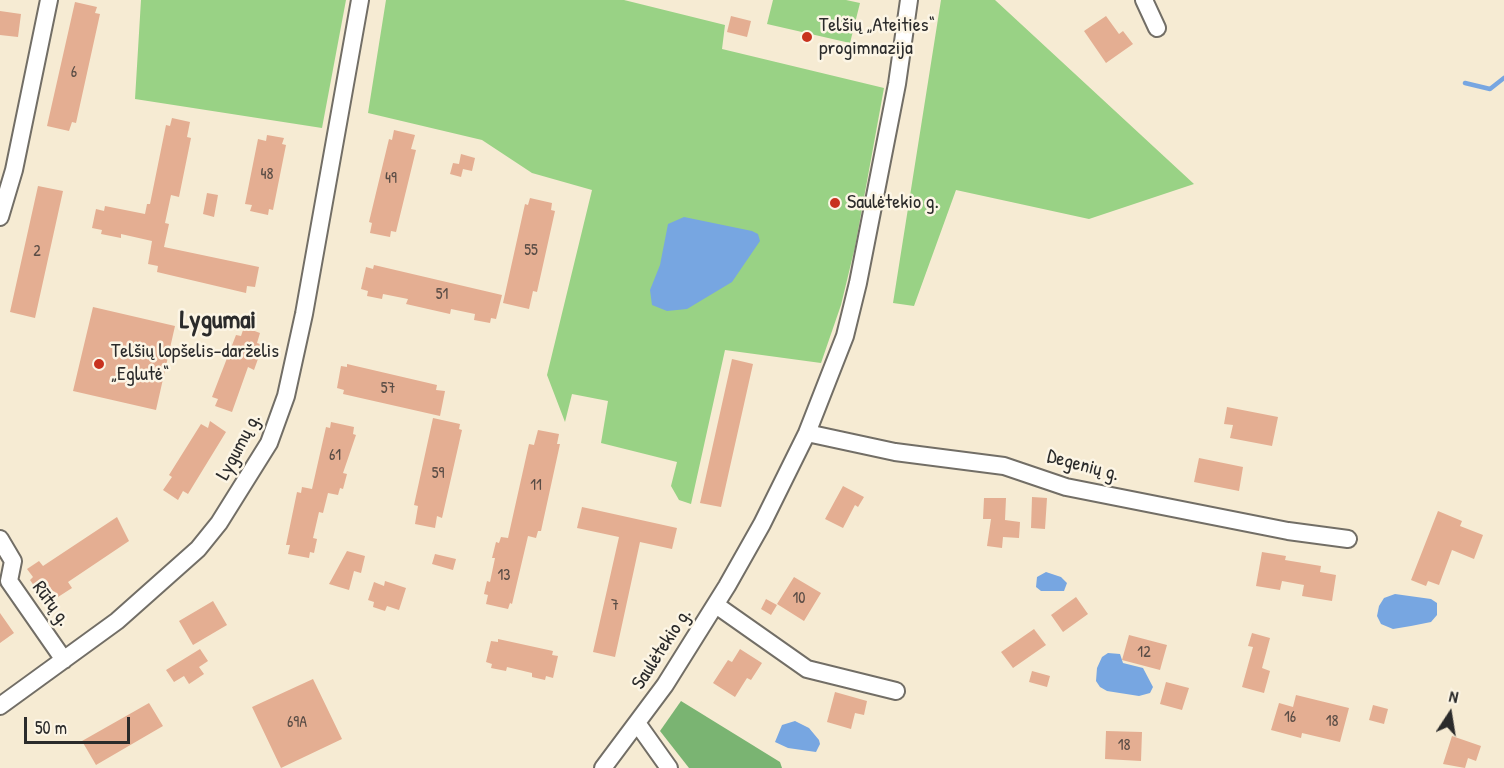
<!DOCTYPE html>
<html>
<head>
<meta charset="utf-8">
<style>
	body { margin:0 }
	#map { position:relative; width:1504px; height:768px; overflow:hidden; background:#f6ebd3; font-family:"Patrick Hand",sans-serif }
	canvas { display:block }
	.north { position:absolute; left:1420px; top:684px; width:60px; height:60px; -webkit-text-stroke:4px #fcf5e5; paint-order:stroke; rotate:12deg; font-size:16px; font-weight:700; line-height:24px; text-align:center; color:#2b2b2b }
	.north::after { content:''; display:block; margin:auto; width:21px; height:27px; background:#2b2b2b; clip-path:polygon(50% 0,100% 100%,50% 72%,0 100%) }
	.scale { position:absolute; left:24px; top:717px; width:106px; height:27px; box-sizing:border-box; border:3px solid #2b2b2b; border-top:0; padding-left:8px; font-size:18px; line-height:21px; white-space:nowrap; color:#2b2b2b; -webkit-text-stroke:4px #fcf5e5; paint-order:stroke }
</style>
</head>
<body>
<div id="map">
<canvas width="1504" height="768"></canvas>
<div class="north">N</div>
<div class="scale">50 m</div>
</div>
<script>
const ctx = document.querySelector('canvas').getContext('2d');
ctx.lineJoin = 'round';
function fillPath(path, color) { ctx.fillStyle = color; ctx.fill(path, 'evenodd'); }
const toPath = rows => new Path2D(rows.map(r => 'M' + r).join(''));
function stroke(path, color, width, dash) { ctx.strokeStyle = color; ctx.lineWidth = width; ctx.lineCap = dash ? 'butt' : 'round'; ctx.setLineDash(dash || []); ctx.stroke(path); }
function drawText(font, color, halo, rows, align = 'center') {
  ctx.font = font + ' "Patrick Hand",sans-serif'; ctx.lineWidth = 5; ctx.setLineDash([]); ctx.textBaseline = 'middle'; ctx.strokeStyle = halo; ctx.fillStyle = color; for (const [text, x, y, turn = 0] of rows) {
    ctx.save(); ctx.translate(x, y); ctx.rotate((+turn || 0) * Math.PI / 180); ctx.textAlign = isNaN(turn) ? turn : align; if (halo) ctx.strokeText(text, 0, 0); ctx.fillText(text, 0, 0); ctx.restore();
  }
}
const green = toPath([
	[141,0,346,0,322,128,135,99],
	[386,0,624,0,725,25,722,49,884,88,855,247,841,305,821,363,725,350,691,504,679,500,671,486,677,462,601,443,608,401,572,394,565,422,547,375,592,190,532,173,482,140,368,113],
	[773,0,846,0,860,3,850,43,767,24],
	[941,0,995,0,1194,184,1089,219,956,190,914,306,893,303]
]);
const forest = toPath([
	[681,701,780,762,782,768,689,768,660,731]
]);
const water = toPath([
	[684,217,752,231,758,234,760,241,732,282,687,309,667,311,652,305,650,290,660,265,668,224],
	[1046,572,1061,577,1067,583,1064,591,1041,591,1036,587,1037,577],
	[1395,594,1431,599,1437,603,1437,615,1431,622,1411,626,1393,629,1381,624,1377,616,1379,606,1384,598],
	[1108,653,1120,654,1123,663,1143,668,1153,687,1150,693,1139,696,1107,691,1100,687,1096,681,1097,668,1102,657],
	[795,721,809,728,819,740,820,744,816,752,788,748,775,742,782,725]
]);
const stream = toPath([
	[1465,83,1490,89,1504,78]
]);
const building = toPath([
	[75,2,97,7,95,13,100,14,76,123,72,122,69,131,47,126],
	[0,11,21,14,18,37,0,35],
	[731,16,751,21,747,37,727,32],
	[1106,16,1119,34,1123,31,1133,44,1106,63,1084,31],
	[172,118,190,122,187,137,191,138,179,197,171,195,165,223,169,224,164,247,259,267,255,287,247,286,246,293,157,272,158,266,148,264,152,241,121,234,121,238,101,234,102,230,92,228,96,209,104,211,105,206,145,214,147,204,150,204,166,125,170,126],
	[394,130,415,135,411,149,416,150,396,232,391,231,390,237,370,233,372,223,369,222,389,139,392,140],
	[267,135,284,138,282,144,286,145,273,210,269,209,268,215,250,211,252,205,245,204,258,139,266,141],
	[461,154,475,158,472,171,463,169,461,177,450,174,453,163,459,164],
	[38,186,63,191,35,318,10,312],
	[207,193,218,195,214,217,203,214],
	[530,198,552,203,551,210,555,211,537,292,533,291,529,309,503,303,525,204,528,205],
	[374,265,502,295,496,319,491,318,490,323,474,320,475,314,451,309,450,314,406,304,408,299,383,294,382,299,367,296,368,291,361,289,366,267,373,269],
	[93,307,175,326,156,410,73,391],
	[244,327,260,333,257,343,263,345,254,370,248,367,232,412,215,406,218,399,212,397,236,335,241,336],
	[732,359,753,364,721,507,700,503],
	[347,364,437,385,436,390,445,391,440,416,343,394,344,390,337,388,341,366,347,367],
	[1227,407,1278,417,1272,446,1230,438,1233,425,1224,424],
	[433,418,460,424,459,429,462,430,442,518,437,516,435,528,415,524,418,506,414,505],
	[210,421,226,432,188,494,183,491,178,500,163,490,172,477,169,475,201,424,208,428],
	[331,422,354,427,353,434,356,435,343,473,347,474,343,489,340,488,338,495,328,493,323,513,319,512,313,538,317,539,314,553,310,552,309,558,288,554,290,545,286,545,297,492,301,493,302,487,312,489,326,427,330,428],
	[538,430,559,434,557,444,560,444,541,531,538,531,536,538,528,536,512,604,510,603,508,609,486,604,488,595,484,594,487,581,490,582,495,558,492,558,496,542,499,543,501,537,508,538,529,444,534,445],
	[1199,458,1243,467,1239,491,1194,482],
	[843,486,864,497,858,507,855,505,843,528,825,519],
	[1032,497,1047,498,1045,529,1031,528],
	[984,498,1006,498,1005,520,1020,522,1019,538,1003,537,1002,548,987,546,991,519,983,519],
	[582,507,677,528,672,549,640,542,615,657,593,652,619,537,577,528],
	[1438,511,1462,521,1460,526,1483,535,1474,559,1452,550,1439,585,1428,581,1426,586,1411,580],
	[117,517,129,541,68,582,72,588,58,597,54,591,47,595,41,587,37,590,30,580,33,577,27,569,39,561,43,566],
	[347,551,365,556,361,573,354,571,349,590,329,584],
	[1262,552,1286,556,1285,560,1321,566,1320,572,1336,575,1332,601,1302,596,1304,585,1282,581,1280,590,1256,586],
	[435,554,456,559,453,570,432,564],
	[794,577,821,593,804,621,777,604],
	[385,581,406,588,399,610,387,606,385,611,373,607,374,602,368,600,374,582,384,586],
	[1076,597,1088,614,1063,632,1051,615],
	[766,599,777,605,771,615,761,609],
	[213,601,227,625,193,645,179,621],
	[0,613,14,633,0,643],
	[1034,629,1046,645,1013,668,1001,652],
	[1252,633,1270,638,1262,668,1270,671,1264,693,1242,687,1253,647,1248,646],
	[1129,635,1167,645,1160,670,1122,660],
	[498,639,553,651,552,655,558,656,553,678,546,676,545,680,532,677,532,673,507,667,506,671,491,668,492,664,486,662,491,641,498,642],
	[200,649,208,661,199,667,204,674,189,684,184,676,174,682,166,670],
	[740,649,762,663,751,680,747,678,735,697,713,683,728,660,732,662],
	[1032,671,1050,676,1047,687,1029,682],
	[313,679,342,739,281,768,252,707],
	[1166,682,1189,688,1182,710,1160,704],
	[835,692,867,701,864,715,855,713,851,729,827,722],
	[1296,695,1349,708,1340,742,1302,733,1301,738,1271,730,1279,703,1293,707],
	[149,703,163,726,96,765,82,741],
	[1373,705,1388,709,1384,724,1369,720],
	[1106,731,1142,732,1141,761,1105,759],
	[1452,736,1481,746,1476,761,1468,758,1465,768,1443,764]
]);
const street = toPath([
	[1144,0,1157,28],
	[0,217,14,170,49,0],
	[807,433,895,452,1004,466,1066,487,1288,531,1348,539],
	[0,539,13,561,9,581,64,660],
	[716,605,807,669,896,691],
	[0,706,117,621,198,549,219,523,269,443,286,396,304,314,360,0],
	[637,723,669,768],
	[603,768,665,685,727,586,762,524,807,433,845,336,858,283,897,84,909,0]
]);
const markers = [
	[807,37,6,"#c8321e"],
	[835,203,6,"#c8321e"],
	[99,364,6,"#c8321e"]
];
const numberNames = [
	["6",74,73],
	["48",267,175],
	["49",391,179],
	["55",531,251],
	["2",37,252],
	["51",442,295],
	["57",388,389],
	["61",335,456],
	["59",438,474],
	["11",536,486],
	["13",504,576],
	["10",799,599],
	["7",615,606],
	["12",1144,653],
	["16",1290,718],
	["18",1332,722],
	["69A",297,723],
	["18",1124,746]
];
const poiNames = [
	["Telšių „Ateities“",819,26],
	["progimnazija",819,49],
	["Saulėtekio g.",847,203],
	["Telšių lopšelis-darželis",111,352],
	["„Eglutė“",111,375]
];
const streetNames = [
	["Lygumų g.",239,447,-62],
	["Degenių g.",1083,466,15],
	["Rūtų g.",51,604,54],
	["Saulėtekio g.",662,649,-57]
];
const districtNames = [
	["Lygumai",218,321]
];
fillPath(green, '#99d285');
fillPath(forest, '#7ab472');
fillPath(water, '#77a6e1');
stroke(stream, '#77a6e1', 4.5);
fillPath(building, '#e4ae92');
stroke(street, '#726e66', 20);
stroke(street, '#fff', 16);
for (const [x, y, r, color] of markers) { const dot = new Path2D(); dot.arc(x, y, r, 0, 2 * Math.PI); ctx.fillStyle = color; ctx.fill(dot); stroke(dot, '#fcf5e5', 2); }
drawText('16px', '#594c45', null, numberNames);
drawText('20px', '#2b2b2b', '#fcf5e5', poiNames, 'left');
drawText('20px', '#2b2b2b', '#fcf5e5', streetNames);
drawText('bold 26px', '#2b2b2b', '#fcf5e5', districtNames);
</script>
</body>
</html>
